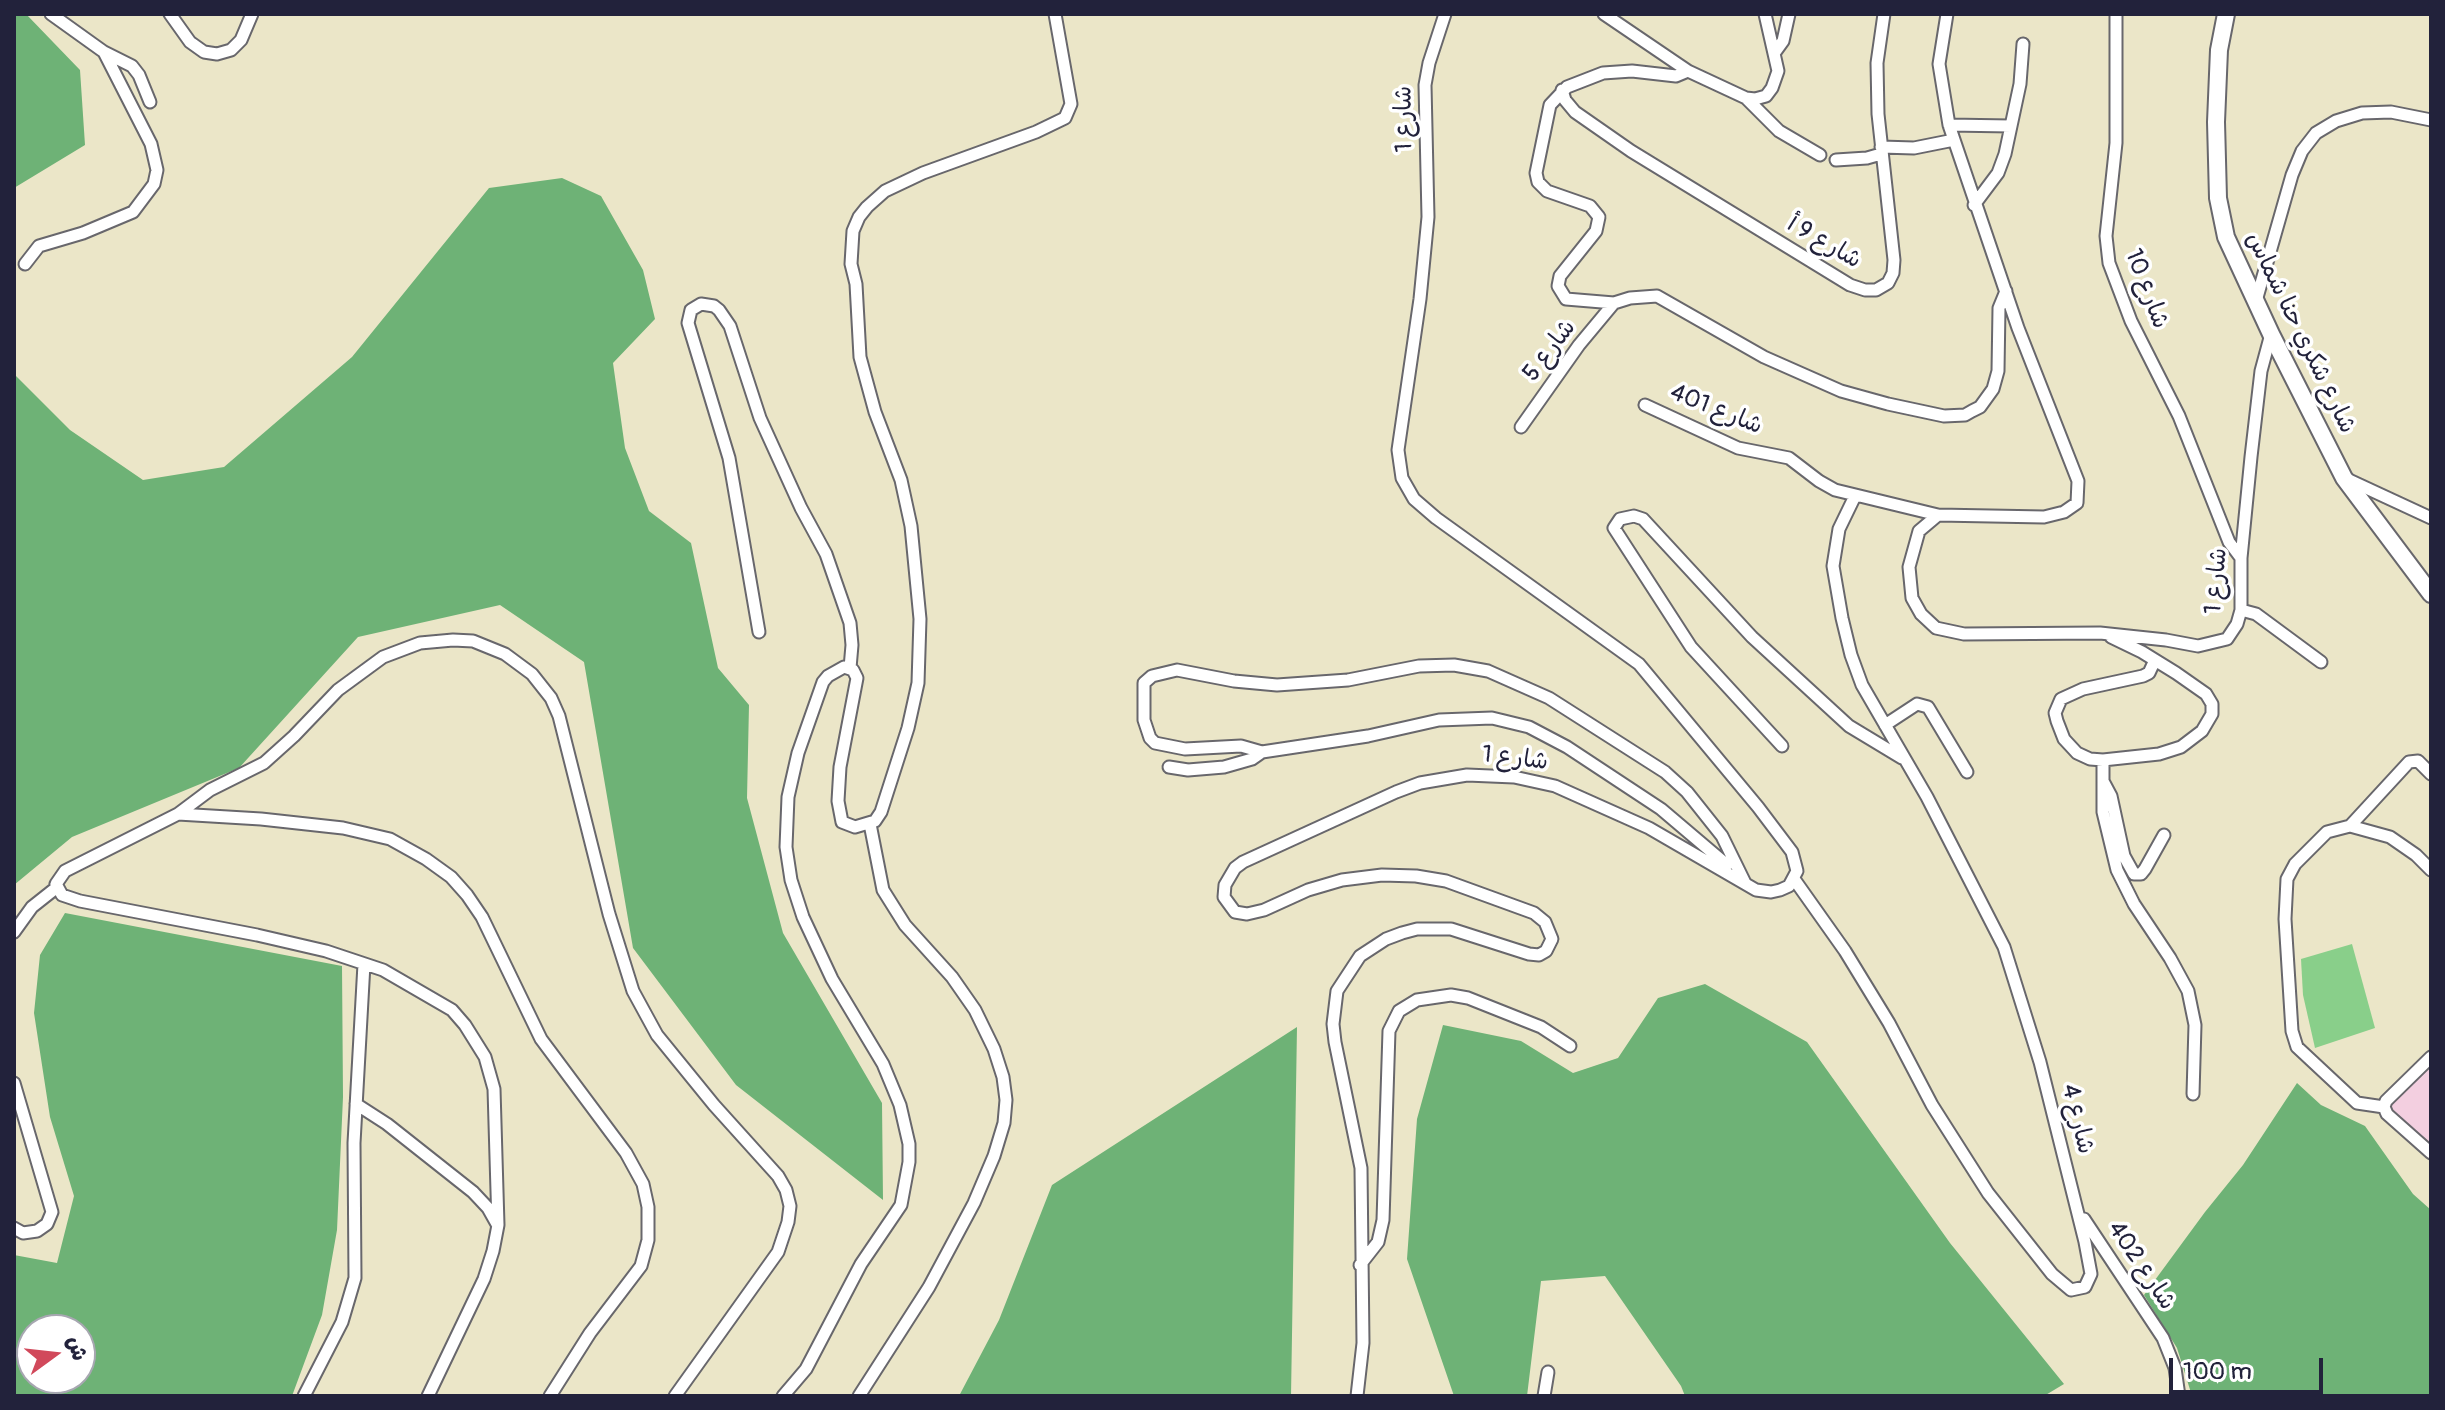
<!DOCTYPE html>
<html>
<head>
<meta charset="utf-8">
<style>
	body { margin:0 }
	#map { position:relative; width:2445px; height:1410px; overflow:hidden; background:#ebe6c8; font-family:Pangolin,"Playpen Sans Arabic",sans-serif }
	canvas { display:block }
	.frame { position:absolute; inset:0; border:16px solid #22223b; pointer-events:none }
	.north { position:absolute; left:16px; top:1314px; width:80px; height:80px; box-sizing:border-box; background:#fff; border:2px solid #a7a7b1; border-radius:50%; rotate:75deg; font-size:22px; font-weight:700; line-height:32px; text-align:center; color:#22223b }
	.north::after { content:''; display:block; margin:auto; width:28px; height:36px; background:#d1495b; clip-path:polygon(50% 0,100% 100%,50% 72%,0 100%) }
	.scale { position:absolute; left:2169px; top:1358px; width:154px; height:36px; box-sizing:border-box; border:4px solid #22223b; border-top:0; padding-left:10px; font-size:24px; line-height:28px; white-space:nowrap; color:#22223b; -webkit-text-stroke:6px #fff; paint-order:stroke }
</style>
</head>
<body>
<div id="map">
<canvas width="2445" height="1410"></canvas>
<div class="frame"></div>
<div class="north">ش</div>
<div class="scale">100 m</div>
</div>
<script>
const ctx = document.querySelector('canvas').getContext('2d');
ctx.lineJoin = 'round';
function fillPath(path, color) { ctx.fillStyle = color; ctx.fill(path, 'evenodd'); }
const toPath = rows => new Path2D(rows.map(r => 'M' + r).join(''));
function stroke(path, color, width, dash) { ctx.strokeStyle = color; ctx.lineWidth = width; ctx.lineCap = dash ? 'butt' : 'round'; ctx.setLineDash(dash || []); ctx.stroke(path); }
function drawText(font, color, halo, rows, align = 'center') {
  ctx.font = font + ' Pangolin,"Playpen Sans Arabic",sans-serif'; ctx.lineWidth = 7; ctx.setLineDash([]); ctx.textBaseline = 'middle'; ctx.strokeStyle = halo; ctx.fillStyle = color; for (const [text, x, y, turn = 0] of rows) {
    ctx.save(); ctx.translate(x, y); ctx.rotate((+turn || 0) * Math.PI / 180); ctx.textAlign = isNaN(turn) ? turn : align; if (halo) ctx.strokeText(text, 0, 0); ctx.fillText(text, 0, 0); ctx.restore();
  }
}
const built = toPath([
	[2431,1062,2431,1147,2386,1106]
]);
const green = toPath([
	[2352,944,2375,1028,2315,1048,2303,995,2301,959]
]);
const forest = toPath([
	[14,14,26,14,80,70,85,145,14,188],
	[562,178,601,196,643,270,655,319,613,363,625,448,649,511,691,543,718,668,749,705,747,798,783,933,882,1103,883,1200,736,1085,633,948,584,662,500,605,358,637,239,768,72,837,14,885,14,374,70,430,143,480,224,467,352,357,489,188],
	[65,913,342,966,343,1097,337,1230,322,1315,292,1396,14,1396,14,1255,57,1263,74,1196,50,1117,34,1013,40,955],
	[80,1330,80,1378,32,1378,32,1330],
	[1705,984,1807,1042,1950,1243,2064,1384,2044,1396,1685,1396,1681,1386,1605,1276,1541,1281,1527,1396,1454,1396,1407,1259,1417,1119,1443,1025,1521,1041,1573,1073,1618,1058,1658,998],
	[1297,1027,1291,1396,959,1396,999,1320,1052,1185],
	[2297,1083,2321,1105,2365,1126,2413,1194,2431,1210,2431,1396,2192,1396,2177,1348,2144,1295,2205,1212,2243,1165]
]);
const street = toPath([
	[51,14,104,52,132,66,139,75,150,102],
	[170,14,190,42,204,52,217,54,231,50,241,40,252,14],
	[1604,14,1688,71,1746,98,1755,99,1766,96,1772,88,1778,71,1765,14],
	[2116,14,2116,143,2106,236,2109,263,2131,321,2179,416,2229,542,2241,558],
	[1775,52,1783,41,1789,14],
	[1688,71,1676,76,1632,71,1603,73,1567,87,1550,105,1536,173,1538,182,1547,191,1590,206,1599,217,1596,231,1560,276,1558,286,1566,299,1614,303,1630,298,1657,296,1764,357,1841,391,1888,404,1944,416,1965,415,1972,411,1980,407,1993,389,1998,371,1999,308,2006,291],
	[1562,90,1565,100,1575,112,1631,151,1850,285,1865,290,1876,290,1888,283,1893,273,1894,260,1878,114,1877,63,1884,14],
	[1746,98,1779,131,1820,155],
	[1949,125,2011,126],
	[1881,147,1914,148,1954,140],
	[1836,160,1867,158,1881,154],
	[1974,205,1998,173,2005,154,2020,84,2023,44],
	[25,264,39,246,83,233,133,212,154,184,157,170,151,144,104,52],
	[2256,301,2292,175,2302,151,2316,133,2336,121,2362,113,2391,112,2431,120],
	[1645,405,1738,448,1789,458,1819,481,1835,490,1938,515,2044,517,2064,512,2077,503,2078,481,2018,328,1949,125,1939,64,1947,14],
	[1521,427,1579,345,1614,303],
	[2349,480,2431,518],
	[1938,515,1919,531,1909,567,1912,598,1921,614,1936,628,1964,634,2100,633,2166,640,2198,646,2227,639,2237,624,2241,610,2241,558,2251,457,2261,371,2271,334],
	[2241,610,2256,614,2321,662],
	[759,632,729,458,688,323,691,310,701,304,714,306,719,310,730,326,760,418,801,508,826,554,850,623,852,645,850,668],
	[2111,637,2142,652,2176,673,2206,694,2212,704,2212,714,2202,731,2181,747,2159,754,2103,760,2090,759,2077,753,2064,739,2057,721,2055,713,2061,699,2083,689,2143,676,2149,673,2155,660],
	[1885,725,1917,704,1928,707,1967,772],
	[1782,746,1691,647,1614,528,1620,519,1634,516,1643,519,1752,637,1849,726,1902,758],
	[1262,752,1241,746,1185,749,1155,743,1150,738,1144,720,1144,683,1152,676,1177,670,1234,681,1277,685,1348,680,1419,666,1454,665,1488,671,1549,698,1665,772,1687,792,1722,836,1745,883],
	[2103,760,2103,812,2117,870,2134,904,2170,958,2188,991,2195,1025,2193,1094],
	[1169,767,1188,770,1224,767,1252,759,1262,752,1368,736,1439,720,1492,718,1529,727,1567,747,1661,809,1727,865],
	[2103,781,2111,796,2124,856,2134,874,2141,874,2145,869,2164,835],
	[178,814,261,819,343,828,390,839,426,859,451,877,467,895,482,917,541,1039,626,1153,643,1184,648,1207,648,1240,641,1266,590,1333,550,1396],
	[2350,826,2409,762,2418,761,2431,774],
	[1794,879,1845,951,1889,1023,1932,1105,1988,1193,2052,1274,2071,1290,2085,1287,2091,1274,2085,1242,2040,1062,2004,947,1927,797,1862,685,1851,655,1842,618,1833,566,1839,529,1855,496],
	[14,932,32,907,56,888],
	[2431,1057,2386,1101,2384,1107,2387,1114,2431,1153],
	[14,1083,52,1212,47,1224,37,1231,23,1233,14,1228],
	[356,1104,387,1124,473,1192,488,1208,497,1224],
	[2384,1107,2357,1103,2297,1047,2292,1031,2285,919,2287,879,2295,864,2327,832,2350,826,2390,837,2416,855,2431,870],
	[2084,1219,2163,1338,2175,1368,2179,1396],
	[1360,1265,1378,1242,1383,1220,1389,1031,1399,1011,1417,1000,1451,995,1468,998,1541,1027,1570,1046],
	[304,1396,342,1322,355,1278,354,1143,364,964],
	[428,1396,484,1279,493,1251,498,1225,494,1089,485,1057,465,1025,452,1010,383,970,326,951,257,935,80,901,62,895,56,884,65,871,178,814,210,790,264,763,294,736,338,690,383,657,420,643,453,640,473,641,505,654,532,674,551,698,559,716,609,914,633,991,657,1035,714,1105,778,1176,786,1190,790,1206,788,1222,778,1252,675,1396],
	[783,1396,806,1369,861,1264,901,1205,909,1162,909,1144,900,1105,883,1064,832,979,803,917,791,880,786,847,788,797,798,753,823,682,828,676,844,667,853,670,857,678,840,767,838,801,842,822,855,827,875,821,881,812,908,728,918,683,920,619,911,526,901,480,875,412,860,357,856,284,851,264,853,231,859,217,867,207,885,191,923,173,1036,132,1065,118,1071,104,1055,14],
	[859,1396,929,1287,974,1203,994,1156,1004,1123,1006,1100,1003,1077,994,1049,975,1010,952,977,905,925,883,890,870,824],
	[1357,1396,1363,1343,1361,1168,1335,1042,1333,1024,1337,991,1360,956,1386,939,1402,933,1417,929,1451,929,1529,954,1539,955,1546,951,1552,939,1545,922,1534,913,1446,881,1416,876,1382,875,1342,880,1308,890,1264,910,1247,914,1235,912,1224,897,1225,885,1235,868,1243,862,1396,792,1420,783,1467,775,1514,777,1555,786,1649,828,1756,890,1771,892,1780,890,1789,886,1797,871,1792,852,1758,807,1639,664,1436,518,1414,499,1402,478,1398,450,1420,299,1428,217,1425,85,1429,63,1445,14],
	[1544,1396,1548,1372]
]);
const secondary = toPath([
	[2226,14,2219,50,2216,122,2218,198,2226,237,2271,334,2344,478,2431,594]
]);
const streetNames = [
	["شارع 1",1405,119,-91],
	["شارع 9 أ",1824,243,30],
	["شارع 10",2146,289,69],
	["شارع شكري حنا شماس",2300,333,64],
	["شارع 5",1550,351,-53],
	["شارع 401",1716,410,22],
	["شارع 1",2217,581,-85],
	["شارع 1",1515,759,7],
	["شارع 4",2077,1119,76],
	["شارع 402",2141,1266,56]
];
fillPath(built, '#f3cfe0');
fillPath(green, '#89cf8a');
fillPath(forest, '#6eb276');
stroke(street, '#68676c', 15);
stroke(secondary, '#68676c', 20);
stroke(street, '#fff', 11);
stroke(secondary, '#fff', 16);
drawText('24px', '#22223b', '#fff', streetNames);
</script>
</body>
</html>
